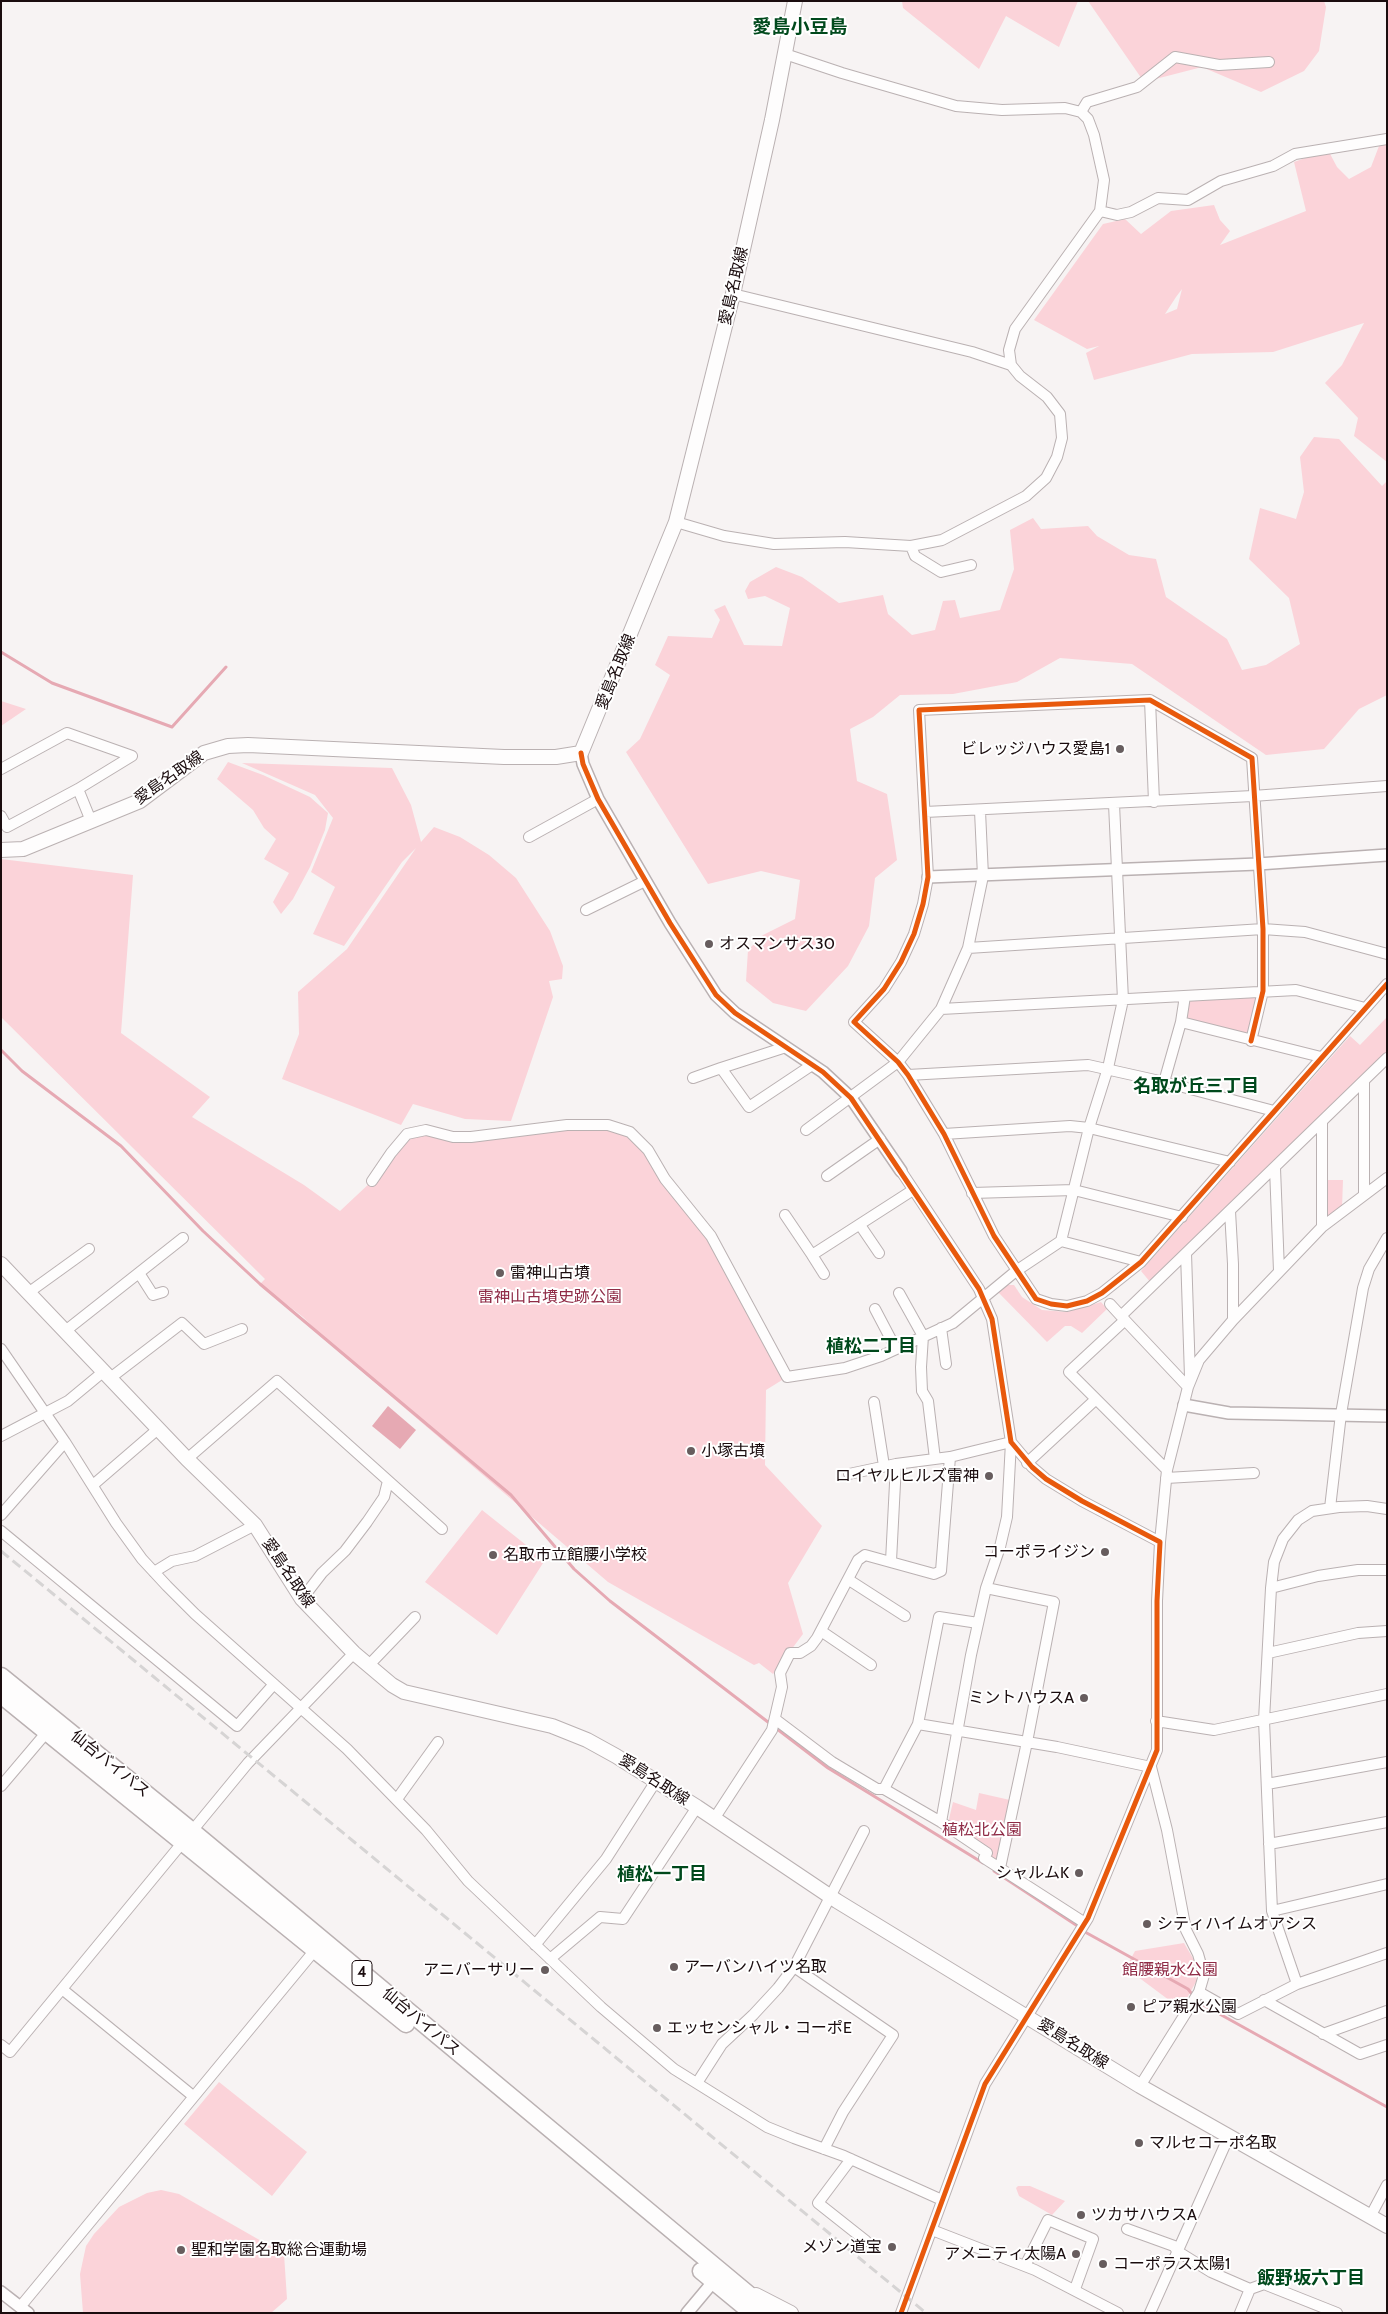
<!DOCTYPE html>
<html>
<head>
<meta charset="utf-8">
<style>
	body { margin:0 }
	#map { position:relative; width:1388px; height:2314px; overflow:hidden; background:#f7f3f3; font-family:Cabin,sans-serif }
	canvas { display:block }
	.frame { position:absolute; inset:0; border:2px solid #1a0c0e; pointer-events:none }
</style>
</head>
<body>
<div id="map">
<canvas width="1388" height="2314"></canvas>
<div class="frame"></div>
</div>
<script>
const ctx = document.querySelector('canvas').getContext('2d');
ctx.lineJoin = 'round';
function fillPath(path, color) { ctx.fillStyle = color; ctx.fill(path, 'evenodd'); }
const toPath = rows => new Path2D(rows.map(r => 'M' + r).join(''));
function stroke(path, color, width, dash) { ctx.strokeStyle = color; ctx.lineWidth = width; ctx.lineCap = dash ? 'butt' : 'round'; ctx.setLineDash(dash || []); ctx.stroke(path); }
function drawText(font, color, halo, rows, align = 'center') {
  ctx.font = font + ' Cabin,"Noto Sans JP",sans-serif'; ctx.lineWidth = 4; ctx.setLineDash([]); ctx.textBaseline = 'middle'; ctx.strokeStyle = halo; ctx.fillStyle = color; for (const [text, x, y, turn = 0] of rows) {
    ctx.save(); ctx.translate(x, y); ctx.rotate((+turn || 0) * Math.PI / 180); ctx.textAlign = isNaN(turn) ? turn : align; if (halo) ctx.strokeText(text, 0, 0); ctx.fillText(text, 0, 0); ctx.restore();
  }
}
const green = toPath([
	[902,1,1078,1,1059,47,1006,16,979,69,903,8],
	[1088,1,1324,1,1326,7,1319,51,1304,71,1261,92,1202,67,1144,82],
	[1387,144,1387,462,1354,436,1358,418,1325,383,1342,365,1364,323,1273,352,1192,354,1094,380,1086,353,1099,346,1087,349,1034,320,1103,224,1125,219,1141,234,1171,211,1214,205,1220,220,1230,231,1220,245,1306,211,1294,162,1328,150,1337,167,1349,179,1371,167,1379,146],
	[1182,289,1177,309,1165,314,1176,297],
	[1314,437,1339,439,1382,486,1387,481,1387,695,1359,709,1324,749,1266,755,1132,664,1060,658,1017,682,953,694,900,695,873,717,850,729,857,781,887,794,897,860,875,878,869,926,848,966,806,1011,773,1003,746,981,748,950,763,935,795,919,800,880,761,871,708,884,626,752,640,739,670,675,655,665,668,636,712,638,720,620,714,610,725,605,744,645,782,646,790,608,765,596,748,599,745,591,750,582,776,567,802,577,839,603,883,595,888,614,912,635,935,630,943,601,955,600,960,618,1000,610,1014,569,1010,530,1033,518,1041,529,1088,526,1097,536,1129,555,1156,559,1166,597,1227,639,1242,670,1266,665,1300,644,1289,598,1249,559,1260,508,1296,519,1304,492,1300,457],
	[1,701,26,709,1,726],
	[228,762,263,775,310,797,328,813,325,830,310,867,293,899,281,914,273,902,289,873,264,859,276,839,264,828,253,810,217,779],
	[242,763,392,768,411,805,421,842,434,827,460,837,489,855,516,878,550,931,563,966,562,979,549,981,553,997,511,1121,465,1119,413,1104,401,1125,282,1079,299,1034,298,992,347,949,416,848,402,862,344,946,313,934,335,887,311,872,333,818,315,795],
	[1,859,133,875,121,1033,210,1097,192,1117,304,1185,340,1211,372,1181,407,1134,471,1137,608,1125,648,1150,711,1236,787,1377,766,1390,765,1465,822,1526,788,1583,803,1634,773,1674,759,1663,754,1665,608,1582,331,1345,303,1317,260,1284,265,1279,1,1017],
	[1256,997,1259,1000,1252,1025,1248,1032,1242,1033,1186,1018,1188,1005,1192,999],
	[1387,1017,1387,1055,1151,1283,1141,1271,1350,1036,1360,1045],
	[1325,1180,1343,1180,1342,1208,1325,1222],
	[1005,1285,1014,1285,1022,1297,1042,1310,1067,1312,1101,1302,1107,1309,1082,1333,1071,1326,1065,1326,1047,1342,998,1292],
	[482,1510,545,1560,497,1635,425,1582],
	[979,1793,1010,1800,996,1863,946,1832,953,1802,976,1810],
	[1184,1943,1194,1960,1197,1980,1181,2009,1126,1968,1135,1951],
	[219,2082,307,2152,272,2196,184,2124],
	[1018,2186,1030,2186,1065,2201,1052,2215,1019,2196,1016,2188],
	[161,2190,179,2194,284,2254,287,2299,271,2313,83,2313,80,2274,86,2246,94,2234,119,2207,147,2193]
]);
const water = toPath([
	[388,1406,416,1430,400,1449,372,1426]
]);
const stream = toPath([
	[1,652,52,683,172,727,226,667],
	[1,1050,22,1071,121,1146,203,1231,260,1284,511,1495,574,1569,610,1601,828,1768,983,1863],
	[994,1871,1076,1925],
	[1085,1932,1188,1989,1198,2002,1387,2107]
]);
const minor = toPath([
	[1081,112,1087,102,1137,87,1175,57,1219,65,1269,62],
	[1100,211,1117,215,1131,212,1158,198,1188,200,1221,181,1273,166,1295,154,1387,139],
	[733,294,972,352,1011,365],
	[676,522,724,536,774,544,845,542,911,546,942,540,1026,496,1046,478,1057,457,1062,438,1060,414,1047,397,1020,376,1011,365,1009,350,1015,329,1100,211,1104,180,1094,135,1088,119,1081,112,1065,108,1002,110,956,106,842,73,785,54],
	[911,546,915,556,941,572,971,565],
	[1150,700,1154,802],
	[1,769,67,733,132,756,78,789,7,827,1,816],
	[78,789,91,821],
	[925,812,1253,796,1387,786],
	[529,837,598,799],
	[586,910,645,881],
	[968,948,1263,929,1305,932,1387,954],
	[941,1009,1296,990,1365,1008],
	[1181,1022,1321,1057],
	[1251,1041,1263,991,1263,929,1252,758,1150,700,919,710,928,877,923,904,914,934,901,962,884,989,854,1022,898,1062,908,1075,944,1134,994,1236,1036,1299,1051,1304,1067,1306,1087,1301,1102,1293,1141,1262,1387,984],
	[786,1047,721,1068,749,1107,812,1065],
	[908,1075,1088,1065,1164,1082,1274,1111],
	[693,1078,721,1068],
	[1364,1081,1364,1193],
	[1164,1082,1181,1022,1185,996],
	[1322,1123,1322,1227],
	[806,1130,898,1062,941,1009,968,948,983,876,980,811],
	[944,1134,1070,1126,1089,1128,1230,1162],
	[1275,1168,1279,1271],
	[901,1171,979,1289,992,1319,1011,1442,1032,1467,1046,1479,1082,1501,1160,1542,1157,1601,1157,1750,1088,1918,985,2084,901,2313],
	[827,1176,880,1139],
	[372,1181,391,1153,407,1134,426,1130,453,1137,471,1137,567,1125,608,1125,630,1132,648,1150,665,1179,711,1236,787,1377,845,1368,881,1356,953,1323,1016,1271,1061,1241,1141,1262],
	[972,1193,1074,1190,1182,1217],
	[1230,1211,1233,1264,1233,1320],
	[785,1215,812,1255,913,1190],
	[860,1225,879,1253],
	[1061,1241,1089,1128,1108,1068,1123,1000,1114,804],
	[1186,1253,1190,1377],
	[812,1255,824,1274],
	[139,1273,153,1295,163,1292],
	[28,1293,89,1249],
	[899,1293,923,1336,921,1367,922,1391,928,1401,935,1459],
	[1110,1304,1121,1316],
	[875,1309,896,1349],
	[1125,1320,1069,1372,1167,1470],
	[941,1328,946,1364],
	[64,1332,183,1238],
	[1,1349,65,1442,116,1523,142,1559,167,1586,195,1614,347,1749,426,1830,468,1881,601,2007,674,2069,767,2127,794,2138,844,2156,942,2200],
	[109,1379,182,1323,204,1344,242,1329],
	[1188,1387,1121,1316,1387,1058],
	[874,1402,884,1466],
	[1,1436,68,1401,103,1372],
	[187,1459,277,1381,442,1529],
	[1027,1463,1095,1400],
	[849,1474,896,1464,950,1457,1011,1442,1007,1517,1000,1547,986,1588,971,1655,941,1822],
	[1166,1478,1254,1473],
	[93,1485,158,1429],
	[1330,1508,1341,1414,1363,1288,1369,1269,1387,1238],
	[1387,1509,1367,1506,1339,1507,1312,1511,1298,1520,1283,1539,1274,1562,1271,1588,1264,1720,1272,1911,1297,1984,1387,1953],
	[1,1515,65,1442],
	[1,1531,237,1726,274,1684],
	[1160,1542,1167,1470,1188,1387,1199,1360,1233,1320,1322,1227,1387,1178],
	[891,1561,896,1464],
	[154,1572,172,1561,195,1556,255,1525],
	[849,1580,905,1616],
	[986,1588,1054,1602,1027,1742,1000,1868],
	[1271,1588,1318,1576,1358,1570,1387,1570],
	[302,1599,322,1573,345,1551,367,1522,384,1497,388,1481],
	[978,1623,939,1617,918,1724,884,1789,941,1822,987,1853,984,1858,1085,1923],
	[821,1631,871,1665],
	[1268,1653,1358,1633,1387,1631],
	[368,1666,415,1617],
	[775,1719,832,1762,877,1789,884,1789],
	[1156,1721,1214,1730,1387,1694],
	[918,1724,1057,1747,1151,1767,1167,1830,1186,1930,1198,1954,1204,1975,1199,1992,1238,2014,1297,1984],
	[1267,1784,1387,1762],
	[1,1786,46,1733],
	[397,1799,438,1742],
	[714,1819,772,1730,782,1687,780,1673,790,1653,800,1653,811,1646,817,1638,858,1560,865,1555,934,1574,941,1571,950,1457],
	[1269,1844,1387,1822],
	[1272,1911,1387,1884],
	[535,1945,606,1859,656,1781],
	[550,1959,600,1917,623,1919,697,1807],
	[794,1967,893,2035,843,2112,824,2149],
	[62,1989,193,2096],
	[1264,2000,1360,2054,1387,2045],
	[1323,2034,1387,2011],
	[1,2045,10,2052,248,1763,354,1653],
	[697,2083,722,2044,753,2015,778,1988,794,1967,864,1831],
	[1140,2086,1199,1992],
	[851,2159,818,2203,866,2241],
	[1370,2217,1387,2185],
	[932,2230,1035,2270,1118,2313],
	[1135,2232,1127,2229,1174,2246,1177,2251,1211,2272,1250,2289],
	[1025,2266,1048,2220,1093,2239,1075,2289],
	[20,2307,315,1950],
	[1150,2313,1229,2136],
	[1240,2313,1250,2289,1264,2284,1337,2313]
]);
const tertiary = toPath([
	[581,753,583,764,598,799,670,923,716,995,735,1013,823,1072,851,1098,901,1171],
	[928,877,1258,864,1387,855],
	[1184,1405,1229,1413,1387,1416],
	[1,2292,28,2313],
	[687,2313,718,2276]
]);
const secondary = toPath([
	[1,850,23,849,140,801,204,753,228,746,248,745,504,757,556,757,581,753,676,522,733,294,772,120,795,1],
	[1,1264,187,1459,255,1525,302,1599,354,1653,392,1685,404,1692,552,1726,587,1740,616,1756,697,1807,837,1901,1140,2086,1387,2226],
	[756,2295,791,2313]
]);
const trunk = toPath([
	[1,1676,192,1831,771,2313],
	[1,1695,406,2024],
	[701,2271,752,2313]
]);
const rail = toPath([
	[1,1551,926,2313]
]);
const cycleway = toPath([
	[581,753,583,764,598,799,670,923,716,995,735,1013,823,1072,851,1098,979,1289,992,1319,1011,1442,1032,1467,1046,1479,1082,1501,1160,1542,1157,1601,1157,1750,1088,1918,985,2084,901,2313],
	[1251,1041,1263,991,1263,929,1252,758,1150,700,919,710,928,877,923,904,914,934,901,962,884,989,854,1022,898,1062,908,1075,944,1134,994,1236,1036,1299,1051,1304,1067,1306,1087,1301,1102,1293,1141,1262,1387,984]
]);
const markers = [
	[1120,749,5,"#675d5e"],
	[709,944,5,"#675d5e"],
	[500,1273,5,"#675d5e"],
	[691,1451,5,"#675d5e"],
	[989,1476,5,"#675d5e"],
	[1105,1552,5,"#675d5e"],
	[493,1555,5,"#675d5e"],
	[1084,1698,5,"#675d5e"],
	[1079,1873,5,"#675d5e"],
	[1147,1924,5,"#675d5e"],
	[674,1967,5,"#675d5e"],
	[545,1970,5,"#675d5e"],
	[1131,2007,5,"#675d5e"],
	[657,2028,5,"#675d5e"],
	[1139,2143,5,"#675d5e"],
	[1081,2215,5,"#675d5e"],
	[892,2247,5,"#675d5e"],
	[181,2250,5,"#675d5e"],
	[1076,2254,5,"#675d5e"],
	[1103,2264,5,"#675d5e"]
];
const shields = [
	[362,1973,20]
];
const shieldNames = [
	["4",362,1973]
];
const streetNames = [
	["愛島名取線",734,286,-77],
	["愛島名取線",616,672,-68],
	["愛島名取線",169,778,-35],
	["愛島名取線",288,1573,56],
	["仙台バイパス",110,1764,39],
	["愛島名取線",654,1780,33],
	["仙台バイパス",421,2022,40],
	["愛島名取線",1073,2044,32]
];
const poiNames = [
	["ビレッジハウス愛島1",1110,749,"right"],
	["オスマンサス30",719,944],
	["雷神山古墳",510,1273],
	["小塚古墳",701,1451],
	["ロイヤルヒルズ雷神",979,1476,"right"],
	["コーポライジン",1095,1552,"right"],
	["名取市立館腰小学校",503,1555],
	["ミントハウスA",1074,1698,"right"],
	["シャルムK",1069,1873,"right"],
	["シティハイムオアシス",1157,1924],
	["アーバンハイツ名取",684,1967],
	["アニバーサリー",535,1970,"right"],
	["ピア親水公園",1141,2007],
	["エッセンシャル・コーポE",667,2028],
	["マルセコーポ名取",1149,2143],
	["ツカサハウスA",1091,2215],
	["メゾン道宝",882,2247,"right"],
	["聖和学園名取総合運動場",191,2250],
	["アメニティ太陽A",1066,2254,"right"],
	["コーポラス太陽1",1113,2264]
];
const parkNames = [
	["雷神山古墳史跡公園",550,1297],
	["植松北公園",982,1830],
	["館腰親水公園",1170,1970]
];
const neighbourhoodNames = [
	["名取が丘三丁目",1196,1087],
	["植松二丁目",871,1347],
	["植松一丁目",662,1875],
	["飯野坂六丁目",1311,2279]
];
const quarterNames = [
	["愛島小豆島",800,27]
];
fillPath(green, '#fbd3d9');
fillPath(water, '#e6a9b3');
stroke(stream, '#e6a9b3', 3);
stroke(minor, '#bab1b2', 12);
stroke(tertiary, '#bab1b2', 14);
stroke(secondary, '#bab1b2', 16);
stroke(trunk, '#bab1b2', 19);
stroke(minor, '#fefdfd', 10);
stroke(tertiary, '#fefdfd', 11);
stroke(secondary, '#fefdfd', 14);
stroke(trunk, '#fefdfd', 16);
stroke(rail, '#d6d4d4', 3, [10, 5]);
stroke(cycleway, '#e8590c', 5);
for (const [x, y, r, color] of markers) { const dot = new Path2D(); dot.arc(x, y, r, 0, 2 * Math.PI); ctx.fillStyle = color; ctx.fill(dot); stroke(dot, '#fff', 2); }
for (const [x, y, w] of shields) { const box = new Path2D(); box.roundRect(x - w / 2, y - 12.5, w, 25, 4); ctx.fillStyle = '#fff'; ctx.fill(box); stroke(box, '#1a0c0e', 1); }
drawText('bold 15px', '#1a0c0e', null, shieldNames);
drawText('16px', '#1a0c0e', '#fff', streetNames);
drawText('16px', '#1a0c0e', '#fff', poiNames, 'left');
drawText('16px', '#8f2b46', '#fff', parkNames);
drawText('bold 18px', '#00491c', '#fff', neighbourhoodNames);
drawText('bold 19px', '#00491c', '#fff', quarterNames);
</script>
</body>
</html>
